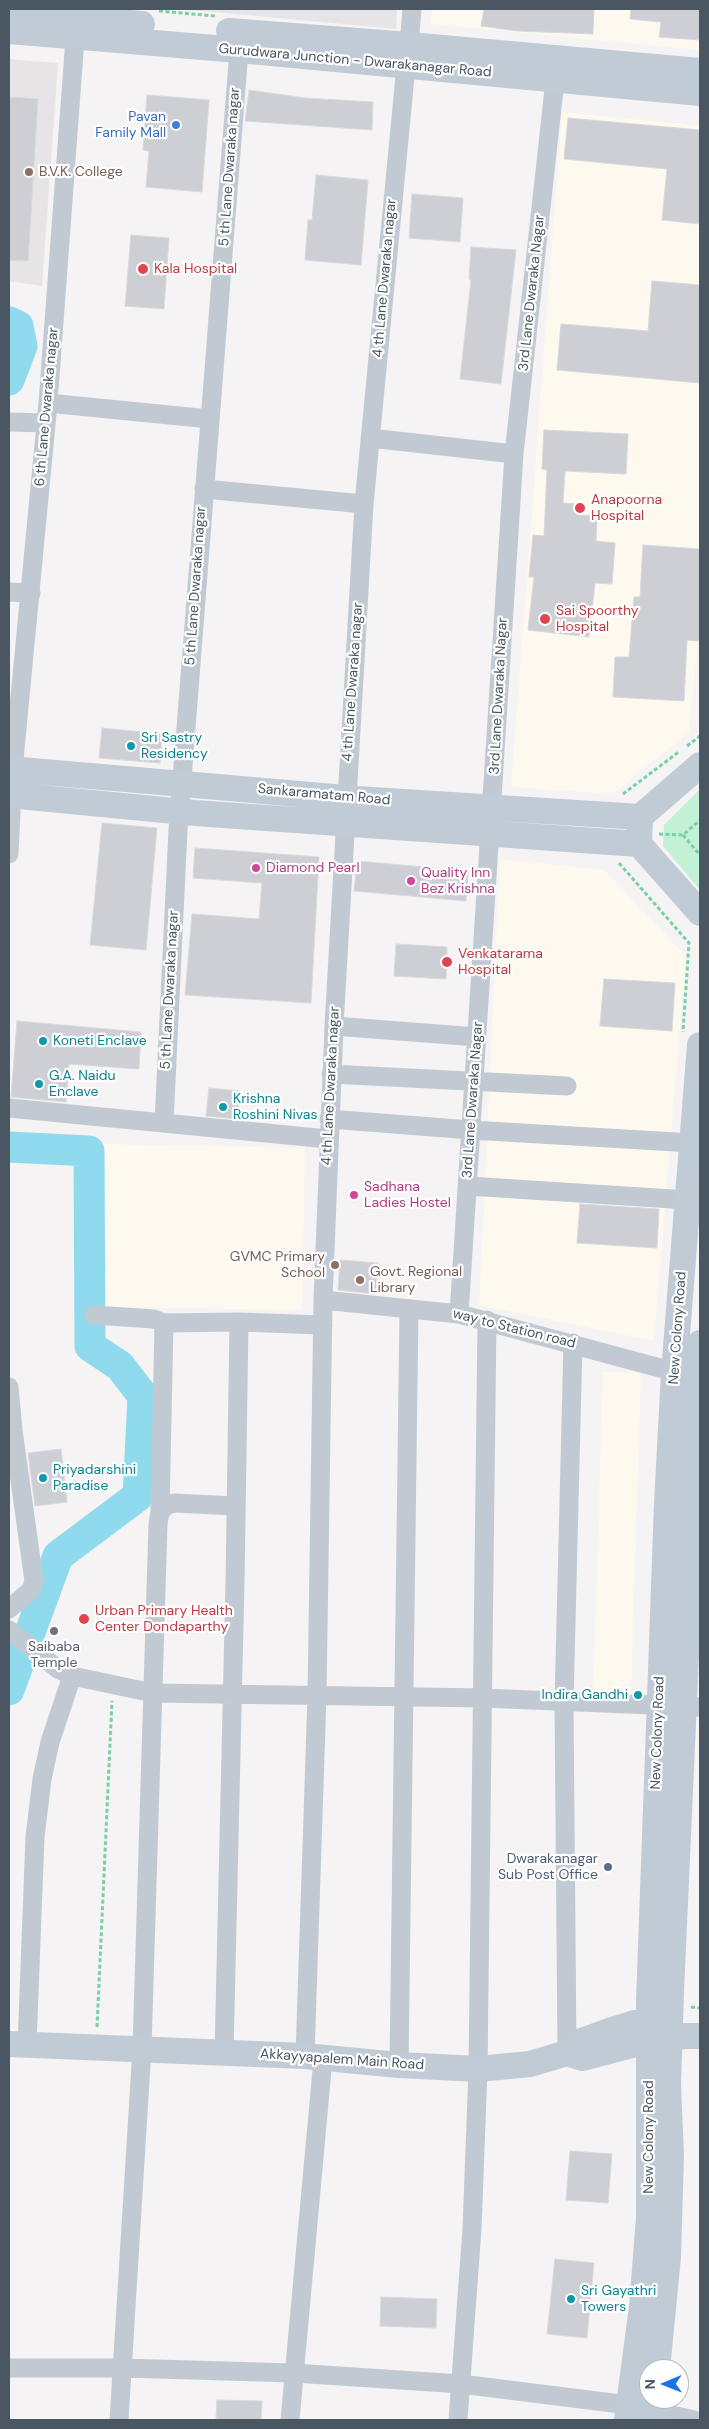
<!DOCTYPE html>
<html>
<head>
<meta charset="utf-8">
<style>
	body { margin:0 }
	#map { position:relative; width:709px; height:2429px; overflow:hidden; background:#f5f3f3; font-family:"DM Sans",sans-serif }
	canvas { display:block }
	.frame { position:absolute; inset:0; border:10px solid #4a5661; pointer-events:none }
	.north { position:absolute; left:639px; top:2359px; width:50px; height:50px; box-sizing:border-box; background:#fff; border:1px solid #b7bbc0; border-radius:50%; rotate:269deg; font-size:14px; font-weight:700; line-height:20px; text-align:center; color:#4a5661 }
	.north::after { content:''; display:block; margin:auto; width:18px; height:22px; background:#1a73e8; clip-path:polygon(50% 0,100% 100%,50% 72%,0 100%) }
</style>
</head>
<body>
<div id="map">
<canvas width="709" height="2429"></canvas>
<div class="frame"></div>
<div class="north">N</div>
</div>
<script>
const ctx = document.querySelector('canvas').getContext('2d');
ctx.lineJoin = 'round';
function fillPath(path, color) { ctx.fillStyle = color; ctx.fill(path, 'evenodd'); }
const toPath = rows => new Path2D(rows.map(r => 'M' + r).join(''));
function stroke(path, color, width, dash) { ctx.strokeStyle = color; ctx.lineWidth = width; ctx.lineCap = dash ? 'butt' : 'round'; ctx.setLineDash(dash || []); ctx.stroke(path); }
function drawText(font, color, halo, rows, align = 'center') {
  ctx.font = font + ' "DM Sans",sans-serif'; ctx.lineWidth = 4.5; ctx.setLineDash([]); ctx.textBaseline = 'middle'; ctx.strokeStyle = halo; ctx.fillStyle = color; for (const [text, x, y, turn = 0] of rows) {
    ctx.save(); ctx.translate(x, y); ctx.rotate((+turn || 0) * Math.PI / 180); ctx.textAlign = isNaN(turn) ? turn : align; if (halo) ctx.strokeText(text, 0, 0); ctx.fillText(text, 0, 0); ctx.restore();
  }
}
const commercial = toPath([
	[432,9,700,9,700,50,430,24],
	[562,112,700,126,700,617,689,732,613,794,511,787],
	[500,859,604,870,686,956,654,1341,479,1305],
	[102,1144,305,1148,302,1310,99,1307],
	[603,1372,641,1373,631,1696,593,1695]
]);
const education = toPath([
	[182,9,397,9,396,29],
	[9,59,58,63,42,286,9,281]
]);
const green = toPath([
	[700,789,700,890,663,846,664,825]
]);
const river = toPath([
	[9,322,18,326,22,346,9,380],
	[9,1147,89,1151,90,1346,120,1366,143,1396,138,1496,58,1556,9,1690]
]);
const building = toPath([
	[484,9,594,9,593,34,517,31,481,26,484,9],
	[631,9,700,9,700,40,659,37,661,22,630,19,631,9],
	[249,90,305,98,373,102,372,130,245,121,249,90],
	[147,95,209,100,202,192,146,187,149,151,143,150,147,95],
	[9,97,38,99,28,261,9,260,9,97],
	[568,118,700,130,700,224,662,220,667,169,564,159,568,118],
	[316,175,368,180,361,265,305,260,308,220,312,220,316,175],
	[412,194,463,198,460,242,409,238,412,194],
	[131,235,169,238,164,309,125,306,131,235],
	[471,247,516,250,501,384,460,379,471,280,469,279,471,247],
	[652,281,700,285,700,383,557,370,561,324,648,331,652,281],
	[544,430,628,434,626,474,565,471,563,503,580,504,579,515,597,516,596,541,615,543,612,584,595,583,589,637,528,630,534,577,529,577,533,535,544,536,547,470,542,469,544,430],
	[643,545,700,549,700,641,687,640,684,701,613,697,615,657,629,657,634,597,640,597,643,545],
	[102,728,162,734,160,763,99,758,102,728],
	[102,823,157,828,146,950,90,945,102,823],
	[195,848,319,857,311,1003,185,995,192,914,259,919,262,883,193,878,195,848],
	[357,861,468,871,466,901,354,891,357,861],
	[396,944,447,947,446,979,394,976,396,944],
	[604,979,675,983,672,1031,600,1026,604,979],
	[17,1021,141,1032,139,1069,69,1064,66,1102,11,1097,17,1021],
	[209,1088,240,1091,238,1119,206,1116,209,1088],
	[580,1204,659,1209,657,1248,577,1243,580,1204],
	[340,1260,378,1263,376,1294,338,1290,340,1260],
	[61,1449,67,1502,35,1506,28,1453,61,1449],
	[570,2151,612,2154,608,2203,566,2200,570,2151],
	[555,2259,594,2263,587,2338,547,2334,555,2259],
	[381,2297,437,2299,436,2328,380,2326,381,2297],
	[217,2400,262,2401,261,2420,216,2420,217,2400]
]);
const path = toPath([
	[159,11,215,16],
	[687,746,700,736],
	[623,794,680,751],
	[659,834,683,835,700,820],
	[683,835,700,855],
	[619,863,689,943,683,1032],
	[691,2007,700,2008],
	[97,2027,112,1701]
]);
const street = toPath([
	[409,45,412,9],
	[48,403,210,419],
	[9,422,46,423],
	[370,438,514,454],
	[204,489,364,504],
	[9,592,31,593],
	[9,854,13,770,48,403,76,25],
	[334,1026,477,1037],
	[331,1074,567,1086],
	[9,1108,328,1139],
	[329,1119,471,1130,693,1143],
	[164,1123,178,830,239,50],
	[468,1186,688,1200],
	[323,1300,459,1314,686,1375],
	[459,1314,514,454,555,80],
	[94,1315,154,1319,164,1323,239,1322,323,1325],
	[9,1387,13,1430,34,1581,31,1590,9,1609],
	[160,1512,167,1505,175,1503,235,1506],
	[9,1630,58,1669,72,1676,153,1693,483,1698,700,1707],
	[27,2045,35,1837,42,1779,50,1742,72,1676],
	[224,2053,235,1582,239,1322],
	[567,2053,564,1702,573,1343],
	[305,2056,317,1696,323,1300,334,1026,364,504,406,66],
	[399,2065,409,1309],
	[9,2368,122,2368,294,2373,461,2384,629,2405,694,2420],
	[119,2420,142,2048,158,1524,160,1512,164,1323],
	[290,2420,323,2059],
	[458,2420,472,2229,478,2069,487,1320]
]);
const secondary = toPath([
	[9,13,142,24],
	[9,31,239,50,700,93],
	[229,31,409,45,700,71],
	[700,765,640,817,639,844,700,913],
	[9,769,357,799,640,817],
	[9,795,195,813,639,844],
	[9,2044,305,2056,399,2065,478,2069,530,2064,567,2053,583,2058,636,2044,685,2036,700,2036],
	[568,2052,579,2042,612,2030,635,2023,667,2020],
	[657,2369,668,2257,671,2155,668,2085,671,1992,700,1343],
	[627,2420,642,2307,649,2218,649,2002,667,1504,674,1372,700,1045],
	[652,2420,654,2399]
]);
const markers = [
	[176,125,5,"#3f7fe0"],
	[29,172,5,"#8d6e63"],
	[143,269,6,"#e0444e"],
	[580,508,6,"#e0444e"],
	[545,619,6,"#e0444e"],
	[131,746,5,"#0f9aa8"],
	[256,868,5,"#d1479c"],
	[411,881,5,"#d1479c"],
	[447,962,6,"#e0444e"],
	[43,1041,5,"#0f9aa8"],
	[39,1084,5,"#0f9aa8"],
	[223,1107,5,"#0f9aa8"],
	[354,1195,5,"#d1479c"],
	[335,1265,5,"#8d6e63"],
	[360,1280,5,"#8d6e63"],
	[43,1478,5,"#0f9aa8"],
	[84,1619,6,"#e0444e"],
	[54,1631,5,"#6b7280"],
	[638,1695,5,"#0f9aa8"],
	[608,1867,5,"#5c6f8a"],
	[571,2299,5,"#0f9aa8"]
];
const streetNames = [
	["Gurudwara Junction - Dwarakanagar Road",355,61,5],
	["5 th Lane Dwaraka nagar",230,167,-86],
	["4 th Lane Dwaraka nagar",385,278,-85],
	["3rd Lane Dwaraka Nagar",532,293,-84],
	["6 th Lane Dwaraka nagar",47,407,-85],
	["5 th Lane Dwaraka nagar",196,586,-86],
	["4 th Lane Dwaraka nagar",353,682,-86],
	["3rd Lane Dwaraka Nagar",499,696,-87],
	["Sankaramatam Road",324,795,5],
	["5 th Lane Dwaraka nagar",170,990,-87],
	["4 th Lane Dwaraka nagar",331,1086,-87],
	["3rd Lane Dwaraka Nagar",473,1100,-86],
	["New Colony Road",678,1328,-86],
	["way to Station road",514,1329,14],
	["New Colony Road",658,1733,-88],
	["Akkayyapalem Main Road",342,2060,4],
	["New Colony Road",649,2137,-90]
];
const shopNames = [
	["Pavan",166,117],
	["Family Mall",166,133]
];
const educationNames = [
	["B.V.K. College",39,172],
	["GVMC Primary",325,1257,"right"],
	["School",325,1273,"right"],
	["Govt. Regional",370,1272],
	["Library",370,1288]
];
const healthNames = [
	["Kala Hospital",154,269],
	["Anapoorna",591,500],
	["Hospital",591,516],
	["Sai Spoorthy",556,611],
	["Hospital",556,627],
	["Venkatarama",458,954],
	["Hospital",458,970],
	["Urban Primary Health",95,1611],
	["Center Dondaparthy",95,1627]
];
const cultureNames = [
	["Sri Sastry",141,738],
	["Residency",141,754],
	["Koneti Enclave",53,1041],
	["G.A. Naidu",49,1076],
	["Enclave",49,1092],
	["Krishna",233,1099],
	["Roshini Nivas",233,1115],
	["Priyadarshini",53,1470],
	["Paradise",53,1486],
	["Indira Gandhi",628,1695,"right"],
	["Sri Gayathri",581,2291],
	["Towers",581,2307]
];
const hotelNames = [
	["Diamond Pearl",266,868],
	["Quality Inn",421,873],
	["Bez Krishna",421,889],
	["Sadhana",364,1187],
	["Ladies Hostel",364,1203]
];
const worshipNames = [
	["Saibaba",54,1647],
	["Temple",54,1663]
];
const serviceNames = [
	["Dwarakanagar",598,1859],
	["Sub Post Office",598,1875]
];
fillPath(commercial, '#fdf9ef');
fillPath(education, '#e6e4e5');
fillPath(green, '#c3f1d5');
stroke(river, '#90daee', 31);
fillPath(building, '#cdcfd5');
stroke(building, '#d7d9de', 1);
stroke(path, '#7ad0a6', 3, [4, 2.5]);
stroke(street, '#c1cad2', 19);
stroke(secondary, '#c1cbd6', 26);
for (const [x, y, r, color] of markers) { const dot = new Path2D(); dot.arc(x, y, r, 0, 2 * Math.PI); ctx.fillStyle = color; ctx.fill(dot); stroke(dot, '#fff', 2); }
drawText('14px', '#4a5661', '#fff', streetNames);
drawText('14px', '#366cbe', '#fff', shopNames, 'right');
drawText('14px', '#785e54', '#fff', educationNames, 'left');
drawText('14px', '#be3a42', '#fff', healthNames, 'left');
drawText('14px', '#0d838f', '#fff', cultureNames, 'left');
drawText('14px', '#b23c85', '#fff', hotelNames, 'left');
drawText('14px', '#5b616d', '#fff', worshipNames);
drawText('14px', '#4e5e75', '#fff', serviceNames, 'right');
</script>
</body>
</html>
